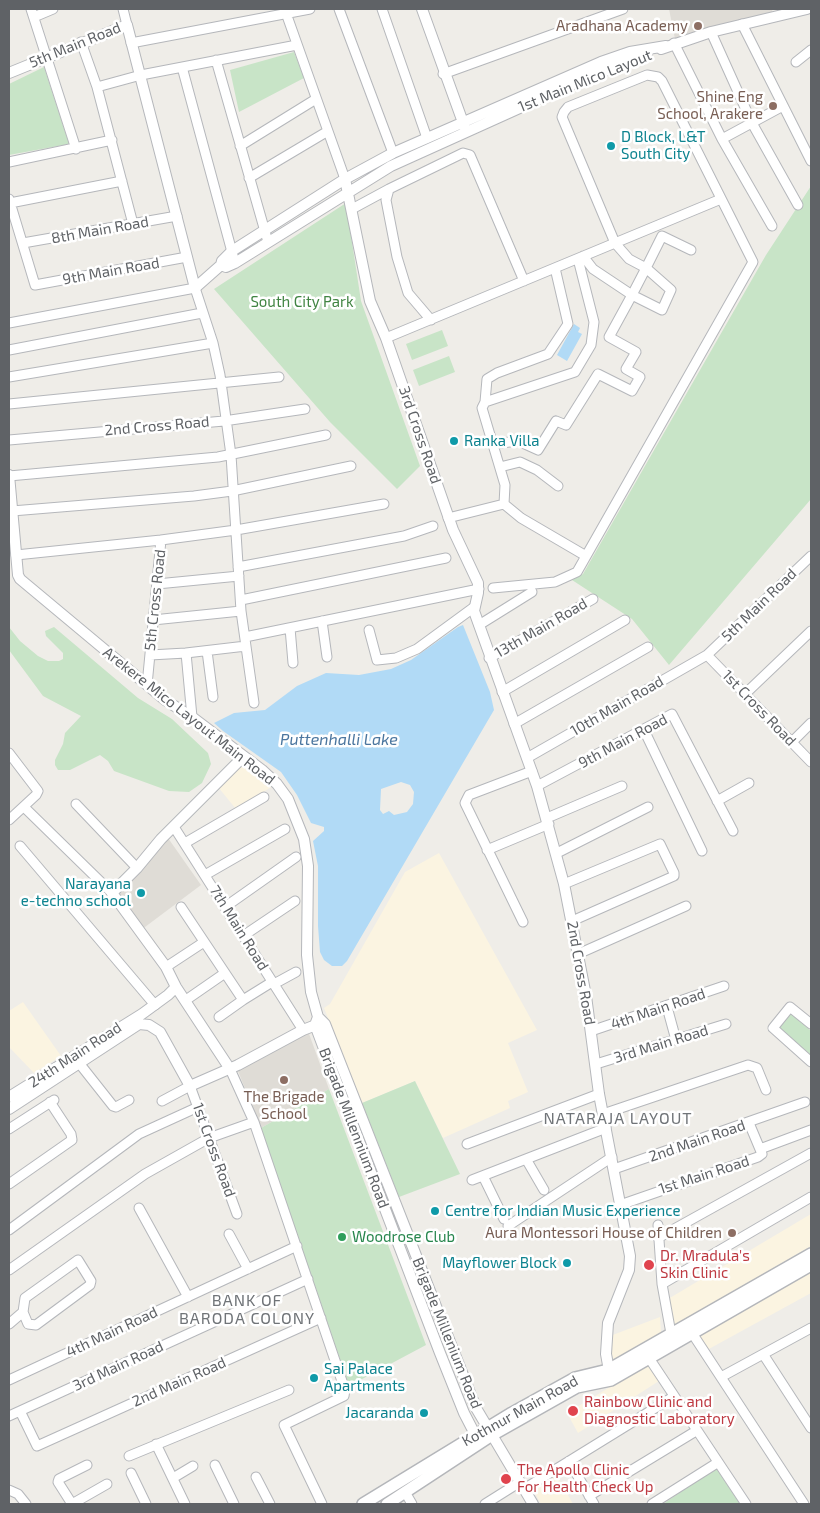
<!DOCTYPE html>
<html>
<head>
<meta charset="utf-8">
<style>
	body { margin:0 }
	#map { position:relative; width:820px; height:1513px; overflow:hidden; background:#efede8; font-family:"Exo 2",sans-serif }
	canvas { display:block }
	.frame { position:absolute; inset:0; border:10px solid #5f6266; pointer-events:none }
</style>
</head>
<body>
<div id="map">
<canvas width="820" height="1513"></canvas>
<div class="frame"></div>
</div>
<script>
const ctx = document.querySelector('canvas').getContext('2d');
ctx.lineJoin = 'round';
function fillPath(path, color) { ctx.fillStyle = color; ctx.fill(path, 'evenodd'); }
const toPath = rows => new Path2D(rows.map(r => 'M' + r).join(''));
function stroke(path, color, width, dash) { ctx.strokeStyle = color; ctx.lineWidth = width; ctx.lineCap = dash ? 'butt' : 'round'; ctx.setLineDash(dash || []); ctx.stroke(path); }
function drawText(font, color, halo, rows, align = 'center') {
  ctx.font = font + ' "Exo 2",sans-serif'; ctx.lineWidth = 5; ctx.setLineDash([]); ctx.textBaseline = 'middle'; ctx.strokeStyle = halo; ctx.fillStyle = color; for (const [text, x, y, turn = 0] of rows) {
    ctx.save(); ctx.translate(x, y); ctx.rotate((+turn || 0) * Math.PI / 180); ctx.textAlign = isNaN(turn) ? turn : align; if (halo) ctx.strokeText(text, 0, 0); ctx.fillText(text, 0, 0); ctx.restore();
  }
}
const commercial = toPath([
	[245,761,273,786,236,809,218,787],
	[439,853,537,1030,508,1043,528,1092,508,1101,510,1108,443,1138,415,1081,362,1103,324,1008,330,1004,405,872],
	[23,1002,61,1056,34,1073,9,1047,9,1011],
	[811,1214,811,1246,671,1327,668,1299],
	[811,1271,811,1293,707,1350,697,1334],
	[660,1317,661,1333,614,1360,608,1346,610,1336],
	[648,1364,659,1381,578,1433,567,1413],
	[556,1474,573,1504,541,1504,532,1488]
]);
const education = toPath([
	[669,9,772,9,773,14,675,39],
	[168,838,201,885,141,930,119,898,120,891],
	[308,1031,329,1089,261,1128,238,1071]
]);
const green = toPath([
	[294,52,304,78,239,112,230,70],
	[44,67,69,144,9,155,9,84],
	[811,186,811,499,669,665,632,619,572,580,583,574,766,255],
	[346,203,361,301,420,466,397,489,330,422,214,289],
	[442,330,448,346,412,360,406,344],
	[449,356,455,372,419,386,413,370],
	[9,627,20,641,38,656,48,661,59,661,63,659,63,653,46,636,45,631,54,627,138,698,172,719,208,753,211,764,202,783,189,792,169,791,114,771,108,761,100,755,70,770,58,770,55,765,55,760,63,744,65,733,81,716,43,696,9,650],
	[790,1013,811,1031,811,1058,778,1027],
	[415,1081,460,1174,399,1197,362,1103],
	[329,1089,426,1345,349,1386,261,1128],
	[716,1468,740,1504,663,1504]
]);
const water = toPath([
	[574,324,580,328,578,332,582,334,567,361,557,355],
	[463,625,490,692,494,710,347,961,342,966,332,966,324,960,320,952,318,926,318,866,313,841,324,831,324,827,311,823,297,795,281,772,223,731,214,723,234,713,265,710,297,686,326,673,359,675,391,669,411,660,458,627],
	[401,782,410,785,414,792,413,804,407,812,394,815,389,811,383,814,380,810,381,789]
]);
const minor = toPath([
	[31,9,76,149],
	[123,9,127,25],
	[339,9,393,153],
	[382,9,427,138],
	[286,13,345,179],
	[34,17,53,9],
	[742,24,811,161],
	[711,32,752,123,798,205],
	[81,42,97,87,133,224],
	[131,43,310,9],
	[674,43,722,139,772,226],
	[216,60,268,242],
	[796,62,811,50],
	[182,67,235,263],
	[443,74,623,9],
	[97,87,141,75,297,45],
	[722,139,783,106],
	[240,146,316,99],
	[9,162,112,140],
	[249,178,328,131],
	[9,199,35,285,187,257],
	[10,203,122,181],
	[352,209,389,189],
	[23,243,177,216],
	[431,320,408,293,397,257,386,200,389,189,463,153,470,155,524,281],
	[9,323,195,288,213,343,220,375,231,455,241,611,254,703],
	[386,338,721,199],
	[9,350,202,313],
	[9,377,213,343],
	[485,402,575,372,591,345,594,322,578,259],
	[9,404,279,377],
	[9,440,224,421,305,409],
	[493,444,518,441,538,450,556,421,566,425,598,374,632,391,640,377,626,369,636,352,609,337,632,295,662,310,671,290,646,268,662,236,691,250],
	[500,467,520,462,537,470,558,486],
	[9,476,218,457,326,435],
	[504,504,505,485,482,408,485,402,487,379,497,373,548,354,568,324,555,268],
	[12,511,194,496,232,491,351,466],
	[448,518,504,504,521,518,586,556],
	[161,540,236,530,384,504],
	[16,555,161,540,147,685],
	[238,567,404,536,433,526],
	[157,584,239,576],
	[493,588,555,582,577,572,753,262,662,81,658,77,647,75,568,107,564,112,562,117,615,243,629,259,646,268,632,295,593,269,583,256],
	[241,600,446,558],
	[153,620,241,611],
	[322,621,327,657],
	[479,625,532,592],
	[290,628,293,663],
	[369,630,377,660,396,658,417,649,473,608],
	[245,637,479,589],
	[207,651,213,697],
	[150,655,186,653],
	[707,655,811,762],
	[489,658,593,599],
	[502,692,625,620],
	[745,694,811,631],
	[192,717,186,653,246,646],
	[514,724,648,647],
	[644,730,702,851],
	[792,742,811,723],
	[9,753,38,791,36,795,9,820],
	[527,758,707,655,811,556],
	[537,786,672,714,733,831],
	[717,801,749,783],
	[76,804,137,868],
	[24,807,112,893],
	[547,818,622,786],
	[174,827,303,1030],
	[185,843,264,797],
	[20,846,155,1005],
	[487,850,549,824],
	[557,853,648,807],
	[205,875,285,829],
	[564,884,660,844,674,873,674,876,572,921],
	[181,907,243,1000,272,982],
	[225,907,296,857],
	[523,922,465,803,469,795,532,771],
	[243,936,295,901],
	[578,954,686,906],
	[166,967,204,942],
	[274,984,296,972],
	[186,1000,225,973],
	[667,1007,676,1040],
	[219,1017,243,1000],
	[811,1024,790,1007,773,1028,811,1062],
	[591,1031,724,986],
	[79,1063,113,1106,116,1107,129,1100],
	[596,1064,726,1024],
	[230,1069,254,1122,345,1390,344,1396,284,1425,322,1504],
	[162,1101,190,1086,237,1214],
	[603,1114,748,1065,757,1068,766,1090],
	[9,1129,54,1100],
	[467,1144,599,1094],
	[760,1149,811,1130],
	[526,1159,544,1190],
	[614,1169,805,1102],
	[483,1176,504,1219],
	[472,1180,606,1128],
	[9,1184,72,1140,71,1134,50,1102],
	[620,1205,758,1157,762,1154,749,1123],
	[139,1208,188,1297],
	[658,1225,662,1284,672,1339],
	[508,1226,612,1157],
	[9,1230,139,1134,198,1107],
	[229,1234,248,1269],
	[658,1238,811,1153],
	[78,1260,91,1281,90,1285,36,1325,28,1324,23,1312,25,1298,78,1260],
	[9,1270,145,1174,209,1138,254,1122],
	[662,1284,811,1197],
	[9,1324,23,1312],
	[692,1333,804,1504],
	[763,1354,811,1428],
	[649,1358,746,1504],
	[721,1377,811,1328],
	[9,1380,297,1246],
	[20,1411,37,1446,321,1318],
	[9,1416,308,1279],
	[156,1444,185,1504],
	[129,1456,289,1390],
	[569,1461,594,1504],
	[215,1465,234,1504],
	[131,1473,146,1504],
	[256,1477,270,1504],
	[173,1478,193,1466],
	[524,1489,673,1397],
	[9,1490,18,1494,26,1504],
	[405,1492,412,1504],
	[589,1496,696,1431],
	[72,1504,58,1482,59,1479,87,1465],
	[72,1504,107,1484],
	[485,1504,520,1482],
	[652,1504,717,1463]
]);
const tertiary = toPath([
	[422,9,465,128],
	[661,49,711,32,807,9],
	[9,73,127,25,195,288,221,265,222,261,232,251,345,179,393,153,601,62,630,52,666,46],
	[345,179,370,301,386,338,453,530,478,583,478,593,474,611,537,786,564,884,586,996,599,1094,630,1256,629,1270,608,1323,606,1354,610,1376],
	[221,265,226,267,235,263,391,166,575,83,647,54],
	[9,475,18,575,20,579,165,700,192,717,262,770,277,784,288,799,304,839,308,866,307,955,311,992,318,1017],
	[318,1017,325,1024,476,1408,533,1504],
	[318,1017,315,1025,346,1107,440,1353,464,1413,479,1442],
	[230,1069,176,987,166,967,112,893,137,868,161,839,243,757],
	[9,1097,142,1014,168,995,176,987],
	[9,1109,139,1024,149,1025,160,1032,190,1086,238,1065,303,1030,321,1023]
]);
const secondary = toPath([
	[363,1504,512,1413,575,1378,608,1370,811,1254],
	[387,1504,492,1435,577,1387,611,1380,811,1265]
]);
const markers = [
	[698,26,5,"#8d6e63"],
	[773,106,5,"#8d6e63"],
	[611,146,5,"#0f9aa8"],
	[454,441,5,"#0f9aa8"],
	[141,893,5,"#0f9aa8"],
	[284,1080,5,"#8d6e63"],
	[435,1211,5,"#0f9aa8"],
	[732,1233,5,"#8d6e63"],
	[342,1237,5,"#2e9e5b"],
	[567,1263,5,"#0f9aa8"],
	[649,1265,6,"#e0444e"],
	[314,1378,5,"#0f9aa8"],
	[573,1411,6,"#e0444e"],
	[424,1413,5,"#0f9aa8"],
	[506,1479,6,"#e0444e"]
];
const educationNames = [
	["Aradhana Academy",688,26],
	["Shine Eng",763,97],
	["School, Arakere",763,114],
	["The Brigade",284,1097,"center"],
	["School",284,1114,"center"],
	["Aura Montessori House of Children",722,1233]
];
const streetNames = [
	["5th Main Road",75,45,-22],
	["1st Main Mico Layout",585,81,-22],
	["8th Main Road",100,230,-10],
	["9th Main Road",111,271,-10],
	["2nd Cross Road",157,426,-5],
	["3rd Cross Road",420,435,71],
	["5th Cross Road",155,600,-84],
	["5th Main Road",759,605,-44],
	["13th Main Road",541,628,-30],
	["10th Main Road",617,706,-30],
	["1st Cross Road",759,708,46],
	["Arekere Mico Layout Main Road",189,716,38],
	["9th Main Road",623,741,-28],
	["7th Main Road",239,928,58],
	["2nd Cross Road",581,973,80],
	["4th Main Road",658,1009,-19],
	["3rd Main Road",661,1044,-17],
	["24th Main Road",75,1055,-33],
	["Brigade Millennium Road",354,1128,69],
	["2nd Main Road",697,1141,-19],
	["1st Cross Road",214,1150,70],
	["1st Main Road",704,1175,-18],
	["4th Main Road",112,1332,-25],
	["Brigade Millenium Road",447,1333,68],
	["3rd Main Road",118,1366,-25],
	["2nd Main Road",179,1382,-24],
	["Kothnur Main Road",520,1411,-29]
];
const cultureNames = [
	["D Block, L&T",621,137],
	["South City",621,154],
	["Ranka Villa",464,441],
	["Narayana",131,884,"right"],
	["e-techno school",131,901,"right"],
	["Centre for Indian Music Experience",445,1211],
	["Mayflower Block",557,1263,"right"],
	["Sai Palace",324,1369],
	["Apartments",324,1386],
	["Jacaranda",414,1413,"right"]
];
const parkNames = [
	["South City Park",302,302]
];
const leisureNames = [
	["Woodrose Club",352,1237]
];
const healthNames = [
	["Dr. Mradula's",660,1256],
	["Skin Clinic",660,1273],
	["Rainbow Clinic and",584,1402],
	["Diagnostic Laboratory",584,1419],
	["The Apollo Clinic",517,1470],
	["For Health Check Up",517,1487]
];
const waterNames = [
	["Puttenhalli Lake",339,740]
];
const neighbourhoodNames = [
	["NATARAJA LAYOUT",618,1119],
	["BANK OF",247,1301],
	["BARODA COLONY",247,1319]
];
fillPath(commercial, '#fbf4e1');
fillPath(education, '#dfdcd6');
fillPath(green, '#c8e4c7');
fillPath(water, '#b1daf6');
stroke(minor, '#b5b7bb', 11);
stroke(tertiary, '#b5b7bb', 12);
stroke(secondary, '#b4b6ba', 14);
stroke(minor, '#fff', 9);
stroke(tertiary, '#fff', 10);
stroke(secondary, '#fff', 11);
for (const [x, y, r, color] of markers) { const dot = new Path2D(); dot.arc(x, y, r, 0, 2 * Math.PI); ctx.fillStyle = color; ctx.fill(dot); stroke(dot, '#fff', 2); }
drawText('15px', '#785e54', '#fff', educationNames, 'right');
drawText('15px', '#5f6266', '#fff', streetNames);
drawText('15px', '#0d838f', '#fff', cultureNames, 'left');
drawText('15px', '#408442', '#fff', parkNames);
drawText('15px', '#27864d', '#fff', leisureNames, 'left');
drawText('15px', '#be3a42', '#fff', healthNames, 'left');
drawText('italic 16px', '#4b769f', '#fff', waterNames);
ctx.letterSpacing = '1px';
drawText('16px', '#707478', '#fff', neighbourhoodNames);
ctx.letterSpacing = '0px';
</script>
</body>
</html>
